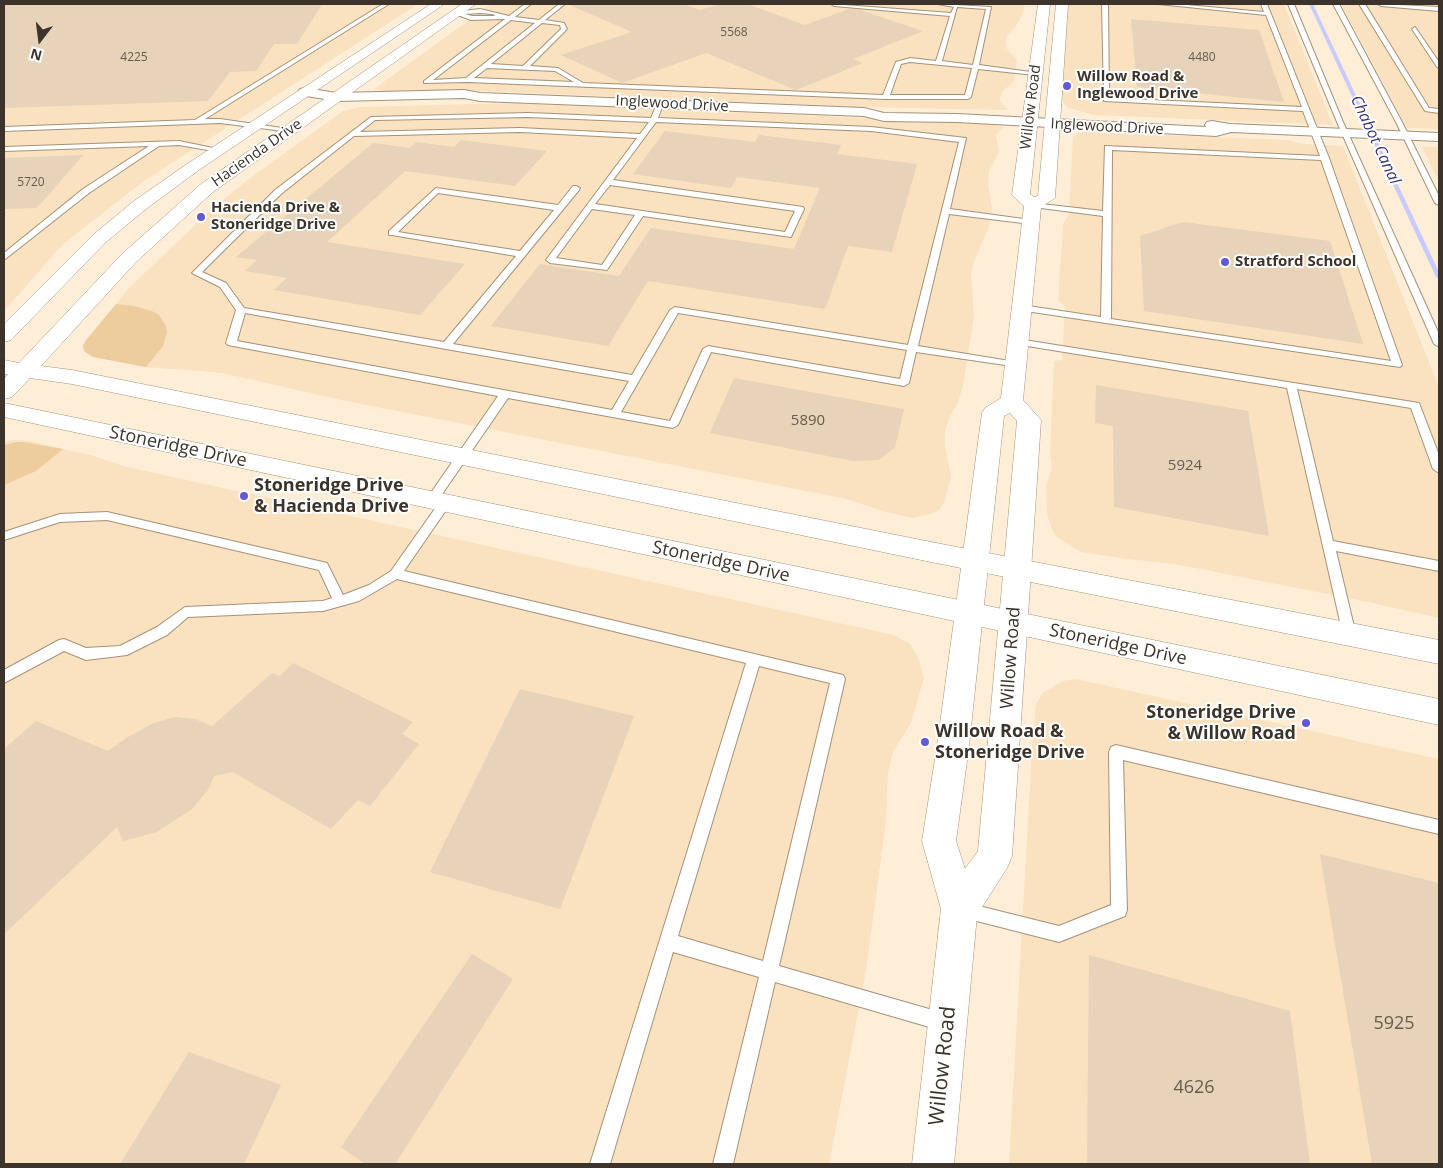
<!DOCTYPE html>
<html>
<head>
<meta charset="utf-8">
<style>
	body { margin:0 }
	#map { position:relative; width:1443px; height:1168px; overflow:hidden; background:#feeed8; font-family:"Open Sans",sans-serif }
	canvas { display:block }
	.frame { position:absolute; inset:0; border:5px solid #3c342a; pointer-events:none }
	.north { position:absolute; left:15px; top:15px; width:50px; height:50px; -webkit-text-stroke:4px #fff; paint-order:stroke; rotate:195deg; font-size:14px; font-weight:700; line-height:20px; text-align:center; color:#3c342a }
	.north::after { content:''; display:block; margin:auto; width:18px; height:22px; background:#3c342a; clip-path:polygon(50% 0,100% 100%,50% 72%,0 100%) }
</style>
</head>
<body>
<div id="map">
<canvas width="1443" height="1168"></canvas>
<div class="frame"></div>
<div class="north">N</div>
</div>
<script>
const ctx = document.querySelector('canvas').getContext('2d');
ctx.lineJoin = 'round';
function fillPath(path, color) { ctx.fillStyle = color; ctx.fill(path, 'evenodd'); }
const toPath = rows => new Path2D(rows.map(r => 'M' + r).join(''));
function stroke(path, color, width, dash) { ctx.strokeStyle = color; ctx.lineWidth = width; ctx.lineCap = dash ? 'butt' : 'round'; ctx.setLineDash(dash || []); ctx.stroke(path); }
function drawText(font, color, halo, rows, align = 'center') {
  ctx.font = font + ' "Open Sans",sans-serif'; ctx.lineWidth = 4; ctx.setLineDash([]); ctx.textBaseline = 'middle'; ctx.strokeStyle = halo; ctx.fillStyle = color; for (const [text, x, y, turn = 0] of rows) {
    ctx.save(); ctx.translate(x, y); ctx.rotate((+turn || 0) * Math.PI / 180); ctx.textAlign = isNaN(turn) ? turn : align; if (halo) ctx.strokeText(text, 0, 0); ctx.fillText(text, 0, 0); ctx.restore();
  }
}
const built = toPath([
	[4,4,418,4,144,181,63,244,4,311],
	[493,4,1025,4,1022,16,1013,30,1008,34,1005,43,1007,49,1017,60,1014,81,1002,92,1000,97,1000,102,1008,110,857,107,484,91,394,93,374,89,468,21,482,9],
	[1068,4,1284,4,1333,125,1095,115,1068,108,1061,100],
	[1341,4,1439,4,1439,129,1407,128],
	[515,103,985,123,1004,127,996,135,999,152,989,171,988,184,992,208,989,227,974,261,971,273,974,316,963,386,958,402,950,416,945,431,945,446,951,477,944,503,939,510,928,515,913,518,886,512,847,499,346,401,222,373,146,367,93,357,84,351,83,345,87,339,130,287,212,209,250,178,343,111,360,107],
	[1083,132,1288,140,1304,144,1343,146,1439,387,1439,618,1368,602,1175,564,1127,559,1081,552,1058,538,1052,529,1047,514,1046,485,1052,468,1050,454,1054,361,1062,360,1065,306,1058,300,1063,224,1069,214,1073,137,1076,134],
	[1422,147,1439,147,1439,182,1433,170],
	[14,440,29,441,94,456,127,467,894,635,910,644,919,660,924,678,911,723,893,752,888,772,886,821,866,971,829,1164,4,1164,4,442],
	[1076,679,1439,759,1439,1164,1009,1164,1032,746,1036,705,1042,693,1064,681]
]);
const green = toPath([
	[116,304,134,306,152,311,159,315,166,326,167,332,163,346,146,367,93,357,84,351,83,345,87,339],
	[17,442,23,442,63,449,36,471,4,485,4,445]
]);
const stream = toPath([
	[1309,4,1313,4,1439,272,1439,279,1436,277,1309,4]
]);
const building = toPath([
	[4,4,322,4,297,44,274,44,256,71,230,72,208,101,4,108],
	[567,4,683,4,700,10,720,4,747,4,805,25,849,9,860,10,923,31,853,59,863,63,796,90,706,53,622,83,561,55,632,32],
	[1131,19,1259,30,1284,102,1137,87],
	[665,131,755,142,759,135,841,145,837,154,917,164,892,252,848,246,825,309,648,281,608,346,491,326,540,264,619,276,651,228,794,249,820,188,737,177,731,188,633,174],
	[461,140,547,151,515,186,405,171,327,242,465,264,420,315,274,290,287,278,245,271,257,260,236,257,373,143,410,148,416,142,454,147],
	[83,155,37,208,4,209,4,158],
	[1183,222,1330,241,1363,344,1144,311,1140,236],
	[734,378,904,409,895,447,879,460,853,461,710,433],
	[1096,385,1248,411,1269,536,1114,507,1113,426,1095,423],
	[293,663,413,722,402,734,419,744,370,806,358,800,331,829,233,772,214,776,208,790,192,809,157,832,123,841,117,827,4,934,4,749,36,721,108,751,128,737,154,723,175,717,195,719,212,726,272,673,280,676],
	[520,689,634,716,560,909,430,872],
	[1320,854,1439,883,1439,1164,1372,1164],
	[472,954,513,979,395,1164,365,1164,341,1147],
	[1089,955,1290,1011,1310,1164,1087,1164],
	[189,1052,281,1085,244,1164,120,1164]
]);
const service = toPath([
	[383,4,389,4,205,119,220,119,289,129,293,131,291,132,220,123,4,131,4,127,195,120,383,4],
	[525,4,531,4,515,17,539,20,559,4,565,4,545,20,564,23,567,29,530,66,558,68,583,83,883,95,896,62,910,58,936,61,950,16,834,6,831,4,951,13,954,7,938,4,991,7,979,65,1038,73,1035,75,978,69,971,97,968,99,886,99,468,82,424,83,424,81,505,19,471,20,455,14,455,12,480,9,509,16,525,4],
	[957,7,986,9,973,65,942,61,957,7],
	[480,13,493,14,495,16,472,16,465,14,480,13],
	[511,20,535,23,466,78,433,80,511,20],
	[542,23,560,25,561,29,523,66,491,64,542,23],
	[910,62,972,68,965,95,890,95,901,64,910,62],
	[487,68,555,71,574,82,474,78,487,68],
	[1102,4,1108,4,1109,98,1302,107,1266,15,1158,4,1176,4,1264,12,1261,4,1267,4,1329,158,1402,365,1400,367,1019,310,1019,306,1022,305,1101,317,1103,216,1033,207,1029,205,1033,203,1103,211,1105,146,1320,156,1303,111,1104,101,1102,4],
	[1112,150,1321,160,1391,361,1111,319,1112,150],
	[1288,4,1294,4,1343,122,1439,334,1439,347,1434,344,1337,122,1288,4],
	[1333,4,1339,4,1403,124,1439,196,1439,205,1435,203,1397,124,1333,4],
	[1359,4,1365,4,1429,108,1439,109,1439,113,1425,111,1359,4],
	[1378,4,1439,7,1439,11,1381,6,1378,4],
	[1415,27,1439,62,1439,68,1437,67,1412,29,1415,27],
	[660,102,663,104,658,118,871,127,966,138,950,209,1031,220,1035,222,1031,224,949,214,918,346,1016,362,1019,363,1019,367,916,352,909,383,904,386,711,352,678,425,673,428,508,398,436,503,432,504,428,503,426,500,428,497,498,396,228,345,226,343,236,310,220,287,192,273,275,190,371,117,528,113,651,118,657,104,660,102],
	[528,117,649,122,640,134,520,128,360,132,375,120,528,117],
	[656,122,871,131,959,142,908,345,675,307,670,310,632,375,453,344,579,190,580,188,576,186,573,186,558,205,436,188,389,231,389,235,392,235,516,256,444,342,244,308,226,283,202,272,281,194,354,136,520,132,637,138,546,260,550,263,607,270,643,216,791,237,804,209,803,207,613,180,656,122],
	[610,185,795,211,785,232,595,204,610,185],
	[438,193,554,210,520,251,398,232,438,193],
	[592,209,635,215,602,265,556,258,592,209],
	[245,313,446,349,629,381,612,410,237,341,245,313],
	[678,313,907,350,900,379,708,346,703,349,670,421,621,412,678,313],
	[179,141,223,150,219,152,179,145,159,146,89,193,4,260,4,253,83,189,149,146,4,151,4,147,179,141],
	[1018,339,1419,403,1439,455,1439,473,1433,469,1411,408,1297,389,1333,541,1439,561,1439,571,1336,551,1356,635,1354,639,1349,640,1344,639,1287,388,1015,344,1013,342,1018,339],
	[445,499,451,503,404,571,843,675,845,679,779,966,943,1013,949,1016,952,1022,949,1028,943,1031,775,982,733,1164,713,1164,759,977,673,952,610,1164,590,1164,746,663,397,579,359,601,323,611,188,617,167,635,127,655,86,660,64,651,4,683,4,670,59,640,64,639,86,648,120,646,157,627,185,607,323,601,332,598,319,570,107,520,60,522,4,540,4,532,60,514,107,512,327,563,343,595,369,585,391,571,441,500,445,499],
	[759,666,830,683,763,961,678,936,759,666],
	[1116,745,1439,820,1439,834,1123,760,1127,910,1125,916,1059,942,957,916,955,910,957,904,963,902,1059,926,1111,905,1109,752,1111,747,1116,745]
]);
const minor = toPath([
	[305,88,337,93,464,90,480,93,864,108,884,113,957,114,1206,127,1205,125,1207,122,1212,121,1230,124,1439,133,1439,141,1231,132,1216,136,957,122,884,121,864,116,480,101,464,98,337,101,300,95,298,92,300,89,305,88]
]);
const tertiary = toPath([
	[1038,4,1050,4,1030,194,1034,197,1038,196,1056,4,1068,4,1055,198,1041,207,1023,400,1041,420,1012,856,1007,868,977,915,954,1164,912,1164,941,909,922,841,937,746,982,413,985,408,1001,398,1024,206,1012,195,1038,4],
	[1010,413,1017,421,978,851,965,869,956,841,969,746,1004,416,1010,413]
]);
const secondary = toPath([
	[431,4,443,5,199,170,146,209,106,242,11,340,4,342,4,324,94,234,134,201,187,164,431,4],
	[462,4,476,4,213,192,136,262,41,366,72,370,931,542,1439,640,1439,664,931,562,72,384,30,378,12,397,4,399,4,379,8,374,4,374,4,360,19,363,122,254,201,184,462,4],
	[4,403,1439,699,1439,725,4,417,4,403]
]);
const markers = [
	[1067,86,5,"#6459d3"],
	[201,217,5,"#6459d3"],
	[1225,262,5,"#6459d3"],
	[244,496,5,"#6459d3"],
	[1306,723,5,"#6459d3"],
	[925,742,5,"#6459d3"]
];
const farNumbernames = [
	["5568",734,33],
	["4225",134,58],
	["4480",1202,58],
	["5720",31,183]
];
const farPoinames = [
	["Willow Road &",1077,77],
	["Inglewood Drive",1077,94],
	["Hacienda Drive &",211,208],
	["Stoneridge Drive",211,225],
	["Stratford School",1235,262]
];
const farStreetnames = [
	["Inglewood Drive",672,104,3],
	["Willow Road",1031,107,-83],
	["Inglewood Drive",1107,127,3],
	["Hacienda Drive",257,153,-35]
];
const numberNames = [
	["5890",808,421],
	["5924",1185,466]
];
const farWaternames = [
	["Chabot Canal",1375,140,65]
];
const streetNames = [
	["Stoneridge Drive",178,447,12],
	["Stoneridge Drive",721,562,12],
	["Stoneridge Drive",1118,645,12],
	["Willow Road",1011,658,-86]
];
const poiNames = [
	["Stoneridge Drive",254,486],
	["& Hacienda Drive",254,507],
	["Stoneridge Drive",1296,713,"right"],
	["& Willow Road",1296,734,"right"],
	["Willow Road &",935,732],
	["Stoneridge Drive",935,753]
];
const nearNumbernames = [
	["5925",1394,1024],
	["4626",1194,1088]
];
const nearStreetnames = [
	["Willow Road",943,1066,-84]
];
fillPath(built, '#fae1bf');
fillPath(green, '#edcc9d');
fillPath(stream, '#c8cbfe');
fillPath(building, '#e7d3b9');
stroke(service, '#a49279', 2);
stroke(minor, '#a49279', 2);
stroke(tertiary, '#a49279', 1);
stroke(secondary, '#a49279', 1);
fillPath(service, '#fff');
fillPath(minor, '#fff');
fillPath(tertiary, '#fff');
fillPath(secondary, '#fff');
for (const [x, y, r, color] of markers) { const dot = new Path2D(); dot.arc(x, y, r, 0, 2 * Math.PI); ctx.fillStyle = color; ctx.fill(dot); stroke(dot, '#fff', 2); }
drawText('12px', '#675c4e', null, farNumbernames);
drawText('bold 15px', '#3c342a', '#fff', farPoinames, 'left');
drawText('15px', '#3c342a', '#fff', farStreetnames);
drawText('15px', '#675c4e', null, numberNames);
drawText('italic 16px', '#3a347c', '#fff', farWaternames);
drawText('18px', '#3c342a', '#fff', streetNames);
drawText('bold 18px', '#3c342a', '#fff', poiNames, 'left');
drawText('18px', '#675c4e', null, nearNumbernames);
drawText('21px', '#3c342a', '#fff', nearStreetnames);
</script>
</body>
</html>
